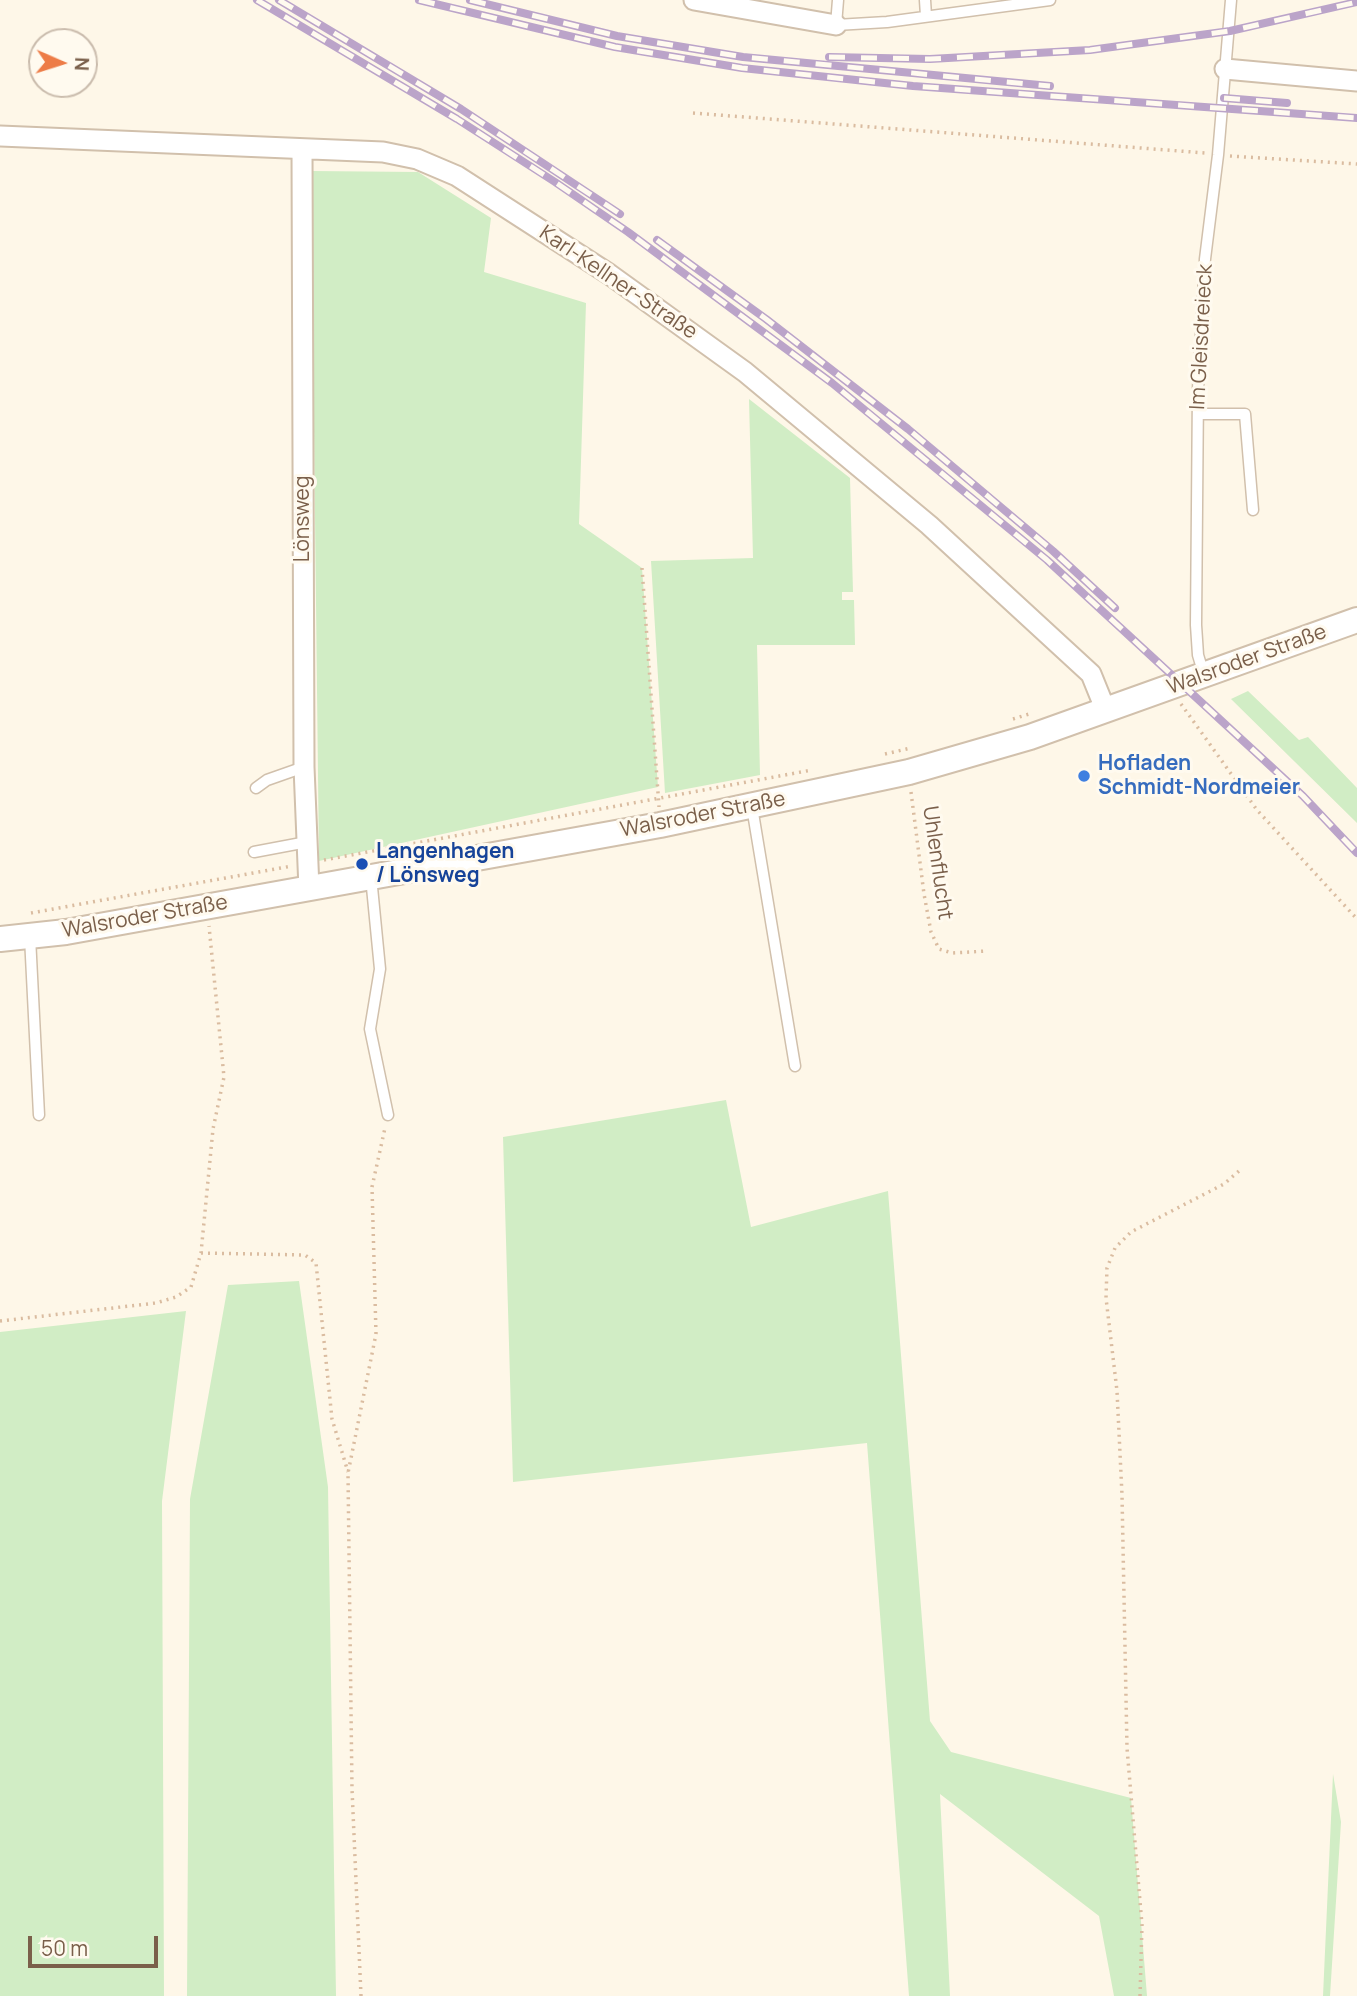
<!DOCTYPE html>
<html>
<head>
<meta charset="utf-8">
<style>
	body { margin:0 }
	#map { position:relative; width:1357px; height:1996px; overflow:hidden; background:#fef7e8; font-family:Manrope,sans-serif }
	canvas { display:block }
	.north { position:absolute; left:28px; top:28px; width:70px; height:70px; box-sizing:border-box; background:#fffaef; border:2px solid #cabcad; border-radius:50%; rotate:93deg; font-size:19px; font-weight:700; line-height:28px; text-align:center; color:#7a5f4a }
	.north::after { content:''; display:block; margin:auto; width:24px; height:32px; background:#ed7c47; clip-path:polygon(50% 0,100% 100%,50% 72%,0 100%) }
	.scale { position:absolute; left:28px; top:1936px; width:130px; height:32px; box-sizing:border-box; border:4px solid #7a5f4a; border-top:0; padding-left:9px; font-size:21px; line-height:24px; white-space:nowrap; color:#7a5f4a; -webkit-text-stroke:5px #fffaef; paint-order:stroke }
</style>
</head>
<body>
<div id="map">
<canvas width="1357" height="1996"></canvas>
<div class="north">N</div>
<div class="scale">50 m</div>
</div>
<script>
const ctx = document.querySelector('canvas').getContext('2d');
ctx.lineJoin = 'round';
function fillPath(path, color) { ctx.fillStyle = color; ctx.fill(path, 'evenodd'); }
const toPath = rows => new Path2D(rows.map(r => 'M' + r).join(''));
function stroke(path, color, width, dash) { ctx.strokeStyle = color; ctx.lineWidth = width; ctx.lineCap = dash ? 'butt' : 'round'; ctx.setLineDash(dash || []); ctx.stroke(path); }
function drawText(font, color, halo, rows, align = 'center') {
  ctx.font = font + ' Manrope,sans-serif'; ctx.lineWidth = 6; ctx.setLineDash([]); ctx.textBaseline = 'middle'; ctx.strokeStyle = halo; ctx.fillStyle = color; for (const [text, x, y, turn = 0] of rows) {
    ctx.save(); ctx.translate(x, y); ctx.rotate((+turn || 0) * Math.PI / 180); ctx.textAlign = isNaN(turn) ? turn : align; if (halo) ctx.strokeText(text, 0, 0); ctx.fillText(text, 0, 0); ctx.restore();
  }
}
const green = toPath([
	[311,171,418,172,491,218,484,272,586,303,579,524,642,568,658,787,319,861],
	[749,399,850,478,853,592,842,592,842,600,854,600,855,645,757,645,760,775,665,793,651,561,753,558],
	[1248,691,1299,740,1308,737,1357,788,1357,823,1231,699],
	[726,1100,751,1227,888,1191,930,1721,951,1752,1131,1798,1147,1996,1114,1996,1099,1916,940,1794,950,1996,909,1996,867,1443,513,1482,503,1137],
	[299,1281,328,1487,336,1996,187,1996,190,1499,228,1285],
	[186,1311,162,1501,164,1996,0,1996,0,1332],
	[1333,1774,1341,1822,1330,1996,1323,1996]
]);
const path = toPath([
	[693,113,1205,153],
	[1230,156,1357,164],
	[642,568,659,807],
	[1181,704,1257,810,1357,919],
	[1013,719,1029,714],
	[885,754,911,748],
	[911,792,924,894,931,932,939,949,952,953,987,951],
	[324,860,812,770],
	[31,913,292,866],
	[201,1253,305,1255,316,1263,332,1419,348,1472],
	[0,1321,156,1303,176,1297,191,1287,201,1253,213,1129,224,1077,209,926],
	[361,1996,352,1789,348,1473,376,1334,372,1187,385,1128],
	[1140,1996,1142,1925,1127,1748,1122,1495,1117,1391,1106,1298,1107,1268,1115,1248,1131,1232,1224,1184,1239,1171]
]);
const service = toPath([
	[838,0,836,25,887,22,1050,0],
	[925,0,926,16],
	[1198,414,1245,414,1253,510],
	[1204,675,1198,655,1196,625,1198,389,1205,259,1218,155,1231,0],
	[256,788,267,780,304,767],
	[752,807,795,1066],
	[254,852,307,842],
	[371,877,380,969,370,1029,388,1115],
	[30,937,39,1115]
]);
const minor = toPath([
	[694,0,836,25],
	[1225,69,1357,81],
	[0,136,383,152,417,159,457,176,609,274,745,372,929,525,1091,674,1106,711],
	[302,149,304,767,309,889]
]);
const tertiary = toPath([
	[0,939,66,932,660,825,909,772,1030,737,1357,620]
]);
const rail = toPath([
	[257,0,457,119,555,182,628,232,832,383,1047,560,1303,796,1357,853],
	[279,0,461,109,620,214],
	[419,0,615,47,742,68,913,86,1357,118],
	[470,0,617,36,743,57,1050,86],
	[829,57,930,59,1090,50,1230,31,1357,2],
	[1224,98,1287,103],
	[657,240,766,319,908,429,1053,551,1115,608]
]);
const markers = [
	[1084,776,7,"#3f7fe0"],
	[362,864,7,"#1a4fb4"]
];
const streetNames = [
	["Karl-Kellner-Straße",618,283,34],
	["Im Gleisdreieck",1202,337,-87],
	["Lönsweg",303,519,-90],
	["Walsroder Straße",1247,660,-20],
	["Walsroder Straße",703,815,-11],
	["Uhlenflucht",937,863,82],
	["Walsroder Straße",145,917,-10]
];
const shopNames = [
	["Hofladen",1098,764],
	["Schmidt-Nordmeier",1098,788]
];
const transitNames = [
	["Langenhagen",376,852],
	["/ Lönsweg",376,876]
];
fillPath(green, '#d1edc5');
stroke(service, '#d1c0ac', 13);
stroke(minor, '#d1c0ac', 23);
stroke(tertiary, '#d1c0ac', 28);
stroke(path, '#dabca0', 3.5, [2, 5]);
stroke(service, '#fff', 10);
stroke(minor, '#fff', 19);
stroke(tertiary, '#fff', 24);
stroke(rail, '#bba4c9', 8);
stroke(rail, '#fffaef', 5, [16]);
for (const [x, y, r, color] of markers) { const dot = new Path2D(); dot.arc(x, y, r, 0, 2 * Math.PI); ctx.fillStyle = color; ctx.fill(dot); stroke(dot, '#fffaef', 2.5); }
drawText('21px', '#7a5f4a', '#fffaef', streetNames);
drawText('bold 21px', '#366cbe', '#fffaef', shopNames, 'left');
drawText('bold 21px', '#164399', '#fffaef', transitNames, 'left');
</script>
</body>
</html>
